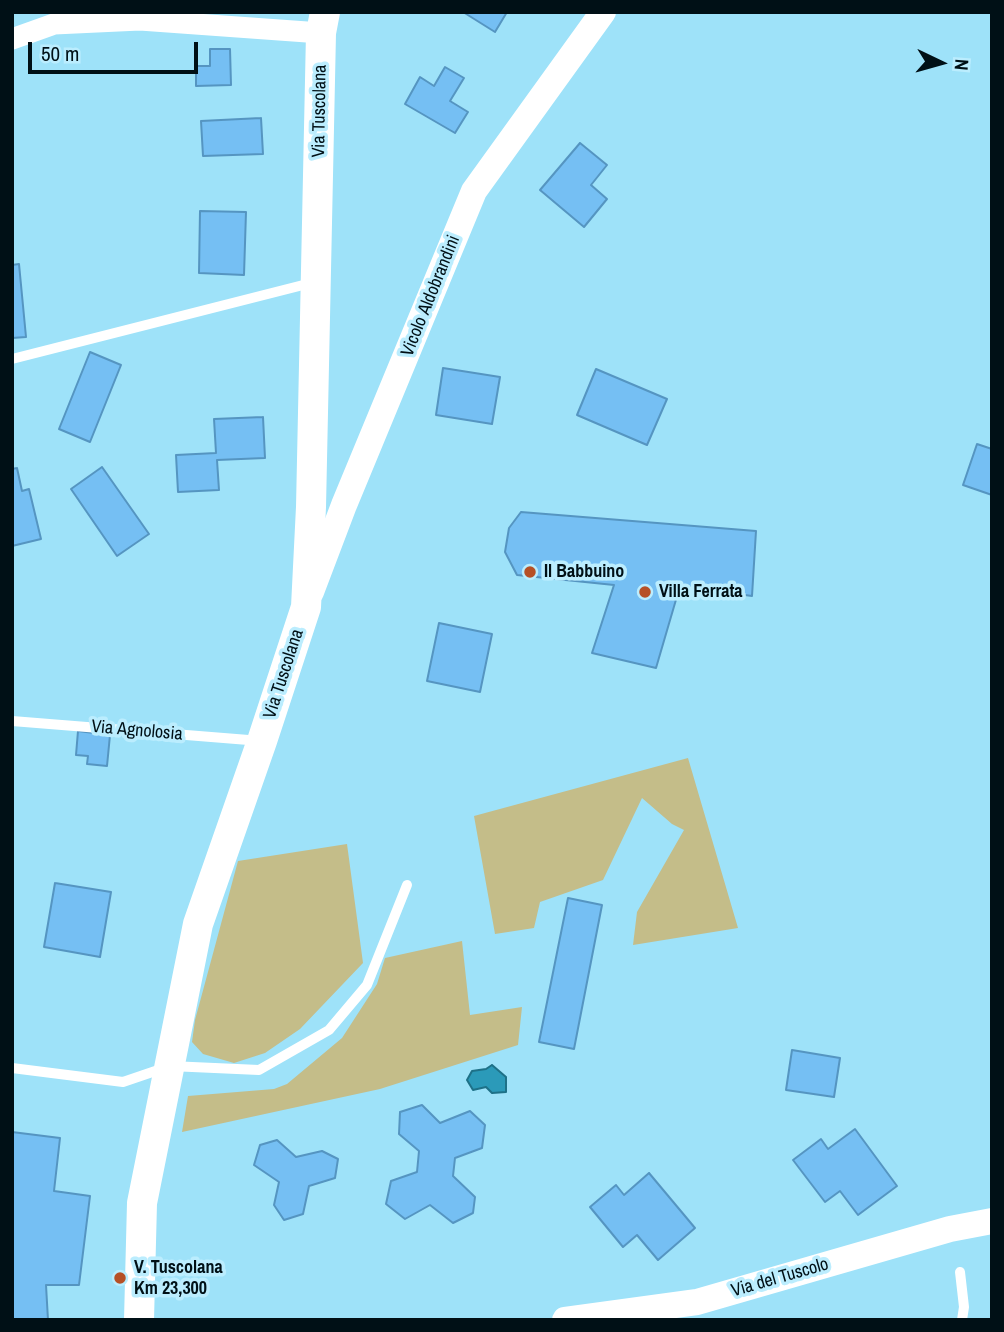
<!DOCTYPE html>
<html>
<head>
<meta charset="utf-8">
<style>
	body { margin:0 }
	#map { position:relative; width:1004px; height:1332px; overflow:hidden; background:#9ee2f9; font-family:"Archivo Narrow",sans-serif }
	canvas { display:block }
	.frame { position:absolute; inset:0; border:14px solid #001016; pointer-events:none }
	.north { position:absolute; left:906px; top:28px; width:70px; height:70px; -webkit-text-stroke:5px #bbedfe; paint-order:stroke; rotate:95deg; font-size:19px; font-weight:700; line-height:28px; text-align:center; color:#001016 }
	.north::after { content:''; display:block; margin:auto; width:24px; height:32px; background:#001016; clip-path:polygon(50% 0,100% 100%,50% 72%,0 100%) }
	.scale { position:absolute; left:28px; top:42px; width:170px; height:32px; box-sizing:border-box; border:4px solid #001016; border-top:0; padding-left:9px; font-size:21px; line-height:24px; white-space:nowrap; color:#001016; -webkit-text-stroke:5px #bbedfe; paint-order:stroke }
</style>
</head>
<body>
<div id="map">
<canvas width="1004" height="1332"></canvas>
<div class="frame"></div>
<div class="north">N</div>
<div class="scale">50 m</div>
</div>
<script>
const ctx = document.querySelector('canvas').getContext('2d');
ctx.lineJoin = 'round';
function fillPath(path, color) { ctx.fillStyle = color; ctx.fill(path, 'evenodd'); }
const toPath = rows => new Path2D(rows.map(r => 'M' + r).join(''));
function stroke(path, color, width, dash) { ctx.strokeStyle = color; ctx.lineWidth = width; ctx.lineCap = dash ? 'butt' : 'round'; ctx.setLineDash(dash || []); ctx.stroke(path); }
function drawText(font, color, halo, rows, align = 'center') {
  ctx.font = font + ' "Archivo Narrow",sans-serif'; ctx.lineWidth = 7; ctx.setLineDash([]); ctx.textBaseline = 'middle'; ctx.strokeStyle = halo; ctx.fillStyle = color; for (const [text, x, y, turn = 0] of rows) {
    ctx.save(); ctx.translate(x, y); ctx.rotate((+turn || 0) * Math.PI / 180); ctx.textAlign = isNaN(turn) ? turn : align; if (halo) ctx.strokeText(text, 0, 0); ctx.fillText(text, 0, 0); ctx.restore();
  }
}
const green = toPath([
	[688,758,738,928,633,945,637,912,684,830,672,824,642,798,603,880,540,902,534,928,495,934,474,816],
	[347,844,363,963,300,1029,265,1053,234,1063,203,1054,192,1042,195,1020,238,861],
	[462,941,470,1015,522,1007,518,1045,380,1089,182,1132,188,1096,274,1089,287,1084,342,1038,377,984,385,958]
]);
const water = toPath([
	[492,1065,506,1077,506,1092,492,1093,486,1087,473,1090,467,1080,472,1071,486,1069,492,1065]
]);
const building = toPath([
	[463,12,507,12,495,32,463,12],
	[210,49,230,49,231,85,196,86,196,66,210,66,210,49],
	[445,67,464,78,450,101,468,112,455,133,405,104,420,77,434,86,445,67],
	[261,118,263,154,203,156,201,121,261,118],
	[580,143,607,165,591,185,607,199,584,227,540,190,580,143],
	[200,211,246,212,244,275,199,273,200,211],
	[19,264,26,337,12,338,12,265,19,264],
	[90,352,121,365,90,442,59,429,90,352],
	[443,368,500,377,492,424,436,415,443,368],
	[596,369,667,399,647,445,577,415,596,369],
	[263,417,265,458,217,460,219,490,178,492,176,455,216,453,214,419,263,417],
	[977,444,992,449,992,495,963,485,977,444],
	[102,467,149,534,117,556,71,489,102,467],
	[17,468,22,491,29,489,41,539,12,546,12,469,17,468],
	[521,512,756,531,752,596,680,586,656,668,592,653,614,585,517,575,505,552,509,528,521,512],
	[439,623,492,634,480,692,427,681,439,623],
	[78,731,110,735,107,766,87,764,88,756,76,755,78,731],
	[55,883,111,892,100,957,44,947,55,883],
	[568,898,602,905,574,1049,539,1042,568,898],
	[792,1050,840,1058,834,1097,786,1090,792,1050],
	[422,1105,440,1123,470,1111,485,1125,482,1148,455,1158,453,1176,475,1197,473,1213,453,1223,430,1205,405,1219,386,1204,391,1181,417,1172,419,1151,399,1134,400,1112,422,1105],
	[855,1129,897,1186,858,1215,840,1191,825,1202,793,1160,821,1139,828,1149,855,1129],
	[12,1132,60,1138,54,1191,90,1196,79,1285,46,1285,48,1320,12,1320,12,1132],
	[277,1140,296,1157,322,1151,338,1159,335,1178,309,1186,303,1214,284,1220,274,1205,279,1182,254,1165,260,1145,277,1140],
	[649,1173,695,1228,658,1260,637,1235,623,1247,590,1207,616,1185,624,1195,649,1173]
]);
const service = toPath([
	[12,359,315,282],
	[12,721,261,741],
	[12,1068,123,1082,170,1066,259,1070,329,1030,367,985,407,885],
	[960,1272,964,1307,962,1320]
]);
const minor = toPath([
	[12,39,54,24,140,20,321,33]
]);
const tertiary = toPath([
	[311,592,344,505,474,191,603,12],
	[565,1320,697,1302,950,1229,992,1221]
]);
const secondary = toPath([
	[139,1320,142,1203,198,924,262,741,306,607,311,507,321,33,325,12]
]);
const markers = [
	[530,572,7,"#b65026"],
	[645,592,7,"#b65026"],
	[120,1278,7,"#b65026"]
];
const streetNames = [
	["Via Tuscolana",320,111,-89],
	["Vicolo Aldobrandini",431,296,-68],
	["Via Tuscolana",284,674,-72],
	["Via Agnolosia",137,731,5],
	["Via del Tuscolo",780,1278,-16]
];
const poiNames = [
	["Il Babbuino",544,572],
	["Villa Ferrata",659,592],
	["V. Tuscolana",134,1268],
	["Km 23,300",134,1289]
];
fillPath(green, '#c4bd89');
fillPath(water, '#2b9ab9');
stroke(water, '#1e7188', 2);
fillPath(building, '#75bff3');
stroke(building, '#5595c1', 2);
stroke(service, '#fff', 10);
stroke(minor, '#fff', 21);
stroke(tertiary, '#fff', 26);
stroke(secondary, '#fff', 30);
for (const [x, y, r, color] of markers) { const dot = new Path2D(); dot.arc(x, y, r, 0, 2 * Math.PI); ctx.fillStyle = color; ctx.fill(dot); stroke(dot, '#bbedfe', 2.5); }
drawText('18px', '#001016', '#bbedfe', streetNames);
drawText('bold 18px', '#001016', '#bbedfe', poiNames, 'left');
</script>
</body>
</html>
